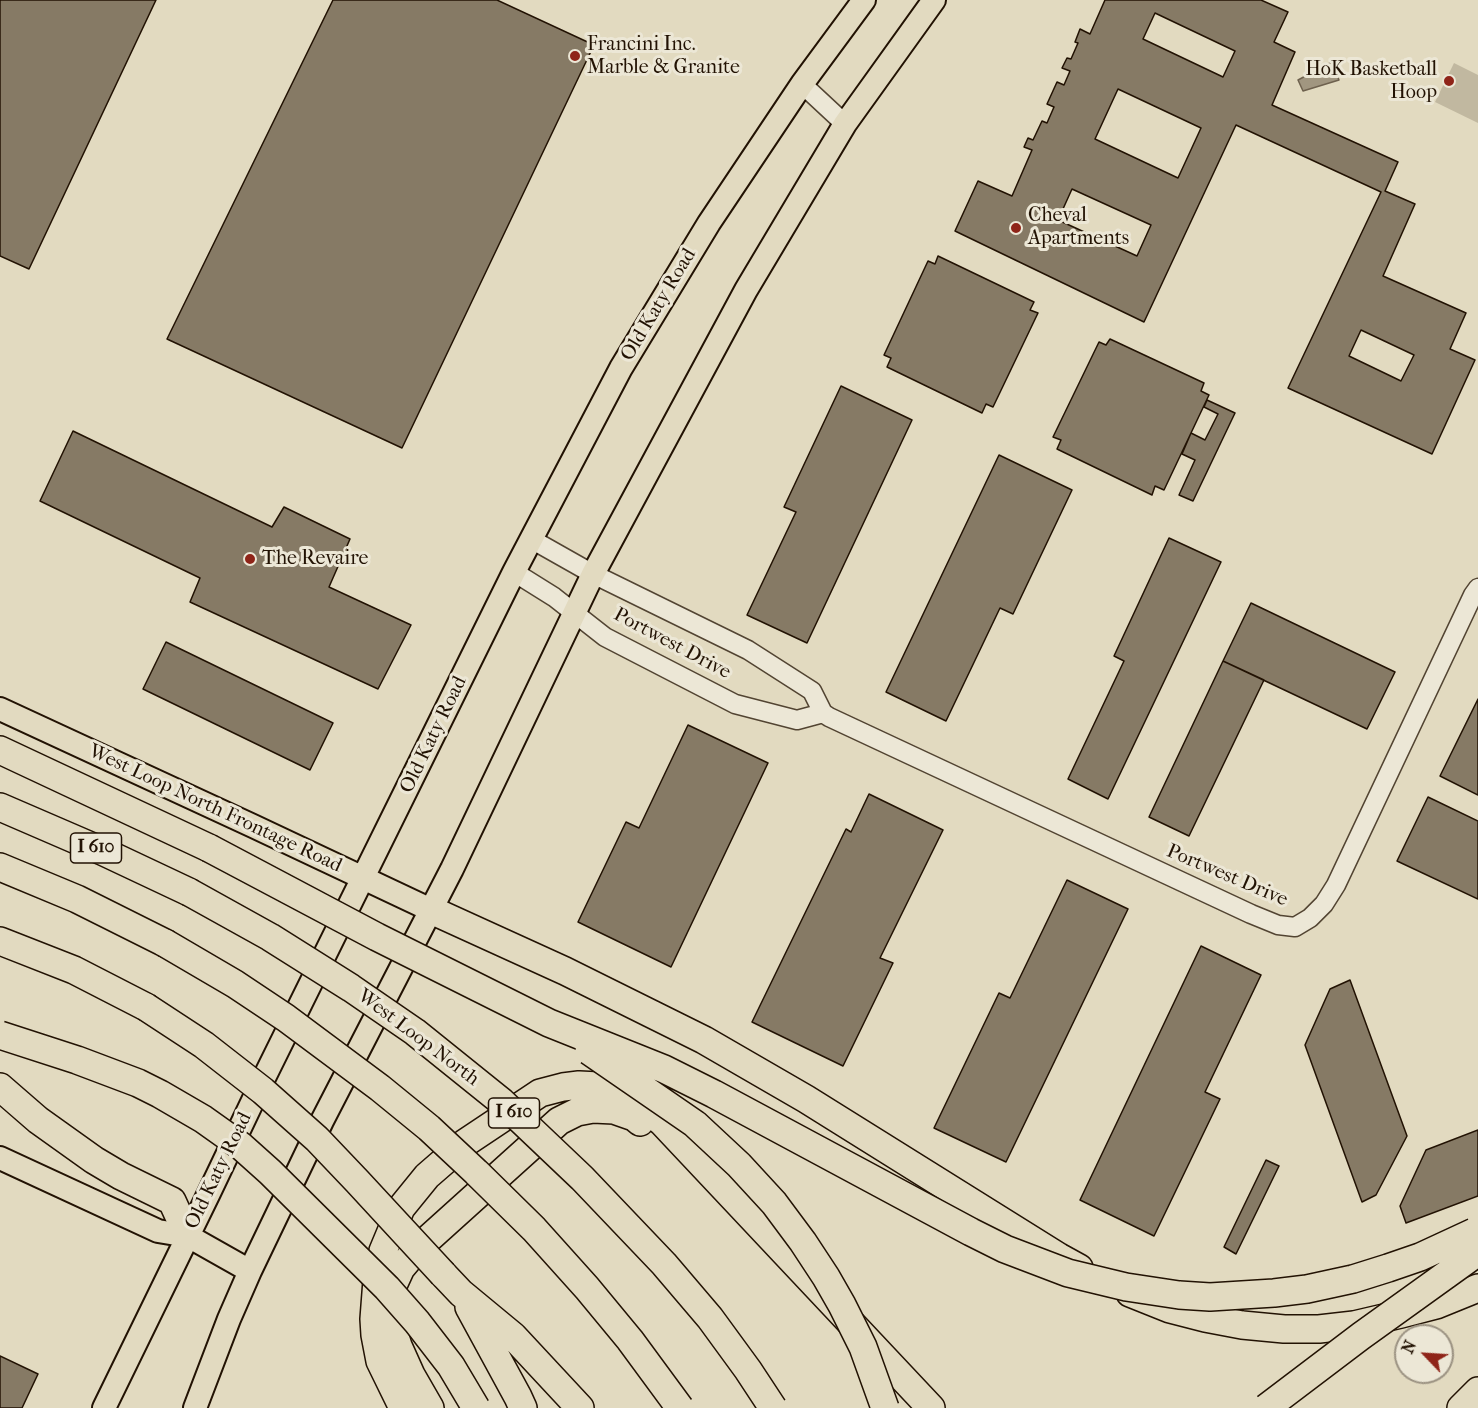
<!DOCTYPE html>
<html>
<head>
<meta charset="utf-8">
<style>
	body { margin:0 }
	#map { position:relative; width:1478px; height:1408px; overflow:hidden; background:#e2dac0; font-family:"IM FELL French Canon",serif }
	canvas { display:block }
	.north { position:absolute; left:1394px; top:1324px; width:60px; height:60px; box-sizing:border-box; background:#ece7d6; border:2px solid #9b9282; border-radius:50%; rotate:295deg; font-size:16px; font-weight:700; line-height:24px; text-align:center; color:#221203 }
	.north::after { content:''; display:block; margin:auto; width:21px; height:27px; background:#8f2418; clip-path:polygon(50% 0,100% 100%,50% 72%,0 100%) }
</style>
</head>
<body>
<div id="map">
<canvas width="1478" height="1408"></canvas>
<div class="north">N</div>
</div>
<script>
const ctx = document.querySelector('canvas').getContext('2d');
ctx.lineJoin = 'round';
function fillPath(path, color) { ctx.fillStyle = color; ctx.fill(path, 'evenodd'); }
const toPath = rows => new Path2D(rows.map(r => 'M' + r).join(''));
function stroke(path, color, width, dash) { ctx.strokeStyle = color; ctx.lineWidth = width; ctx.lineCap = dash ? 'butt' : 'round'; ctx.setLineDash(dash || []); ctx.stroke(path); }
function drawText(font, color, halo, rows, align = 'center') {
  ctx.font = font + ' "IM FELL French Canon",serif'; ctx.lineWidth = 6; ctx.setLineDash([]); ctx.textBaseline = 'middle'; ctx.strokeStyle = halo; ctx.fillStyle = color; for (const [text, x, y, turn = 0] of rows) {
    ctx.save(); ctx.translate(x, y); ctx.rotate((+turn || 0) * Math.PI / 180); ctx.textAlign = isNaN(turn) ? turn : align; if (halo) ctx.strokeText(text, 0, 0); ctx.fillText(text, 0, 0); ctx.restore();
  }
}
const green = toPath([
	[1454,63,1478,75,1478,123,1435,102]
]);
const water = toPath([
	[1332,62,1339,80,1303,91,1298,80,1332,62]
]);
const building = toPath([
	[0,0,156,0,29,269,0,256,0,0],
	[333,0,497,0,594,45,402,448,167,339,333,0],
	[1105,0,1261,0,1288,12,1274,42,1295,52,1272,105,1398,162,1385,191,1415,204,1383,276,1466,313,1450,349,1475,360,1432,454,1288,388,1381,192,1236,125,1144,322,955,231,978,181,1012,196,1032,150,1024,147,1028,138,1033,140,1042,121,1047,123,1054,107,1047,104,1057,82,1064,85,1070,71,1062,68,1067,58,1071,59,1078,43,1075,42,1080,29,1090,34,1105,0],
	[1155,13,1235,51,1223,77,1143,39,1155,13],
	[1118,89,1201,128,1178,178,1095,139,1118,89],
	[1072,189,1151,225,1137,256,1058,220,1072,189],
	[1361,330,1414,355,1401,381,1349,356,1361,330],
	[938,256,1034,302,1030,310,1038,313,993,407,986,404,982,413,887,367,891,358,884,355,928,261,935,264,938,256],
	[1110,339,1204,383,1201,391,1209,395,1164,490,1155,486,1152,495,1057,449,1061,440,1053,437,1099,342,1106,345,1110,339],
	[841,386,912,420,807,643,747,615,796,512,784,507,841,386],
	[1207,400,1235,413,1193,501,1179,495,1195,460,1182,454,1191,433,1205,440,1218,414,1204,407,1207,400],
	[73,431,272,527,284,507,350,539,329,587,411,625,378,689,190,602,200,578,40,501,73,431],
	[999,455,1072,490,1013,614,1000,608,946,721,886,692,999,455],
	[1169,538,1221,562,1108,799,1068,779,1124,661,1114,656,1169,538],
	[1251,603,1395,672,1367,729,1223,661,1251,603],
	[166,642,333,723,310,770,143,689,166,642],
	[1223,661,1264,680,1189,836,1149,817,1223,661],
	[1478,699,1478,795,1440,776,1478,699],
	[688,725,768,763,671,967,578,922,626,822,639,828,688,725],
	[869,794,943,830,880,958,893,963,843,1066,752,1022,846,829,851,832,869,794],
	[1428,797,1478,821,1478,899,1397,861,1428,797],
	[1067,880,1128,909,1006,1162,934,1128,999,993,1010,998,1067,880],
	[1201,946,1261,975,1205,1092,1220,1099,1154,1236,1080,1200,1201,946],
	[1350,980,1407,1136,1376,1195,1362,1202,1305,1045,1330,989,1350,980],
	[1478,1130,1478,1196,1406,1223,1400,1206,1426,1150,1478,1130],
	[1266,1160,1279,1166,1236,1254,1224,1247,1266,1160],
	[0,1356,38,1374,22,1408,0,1408,0,1356]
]);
const minor = toPath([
	[802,84,845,124],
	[531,539,593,574,748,650,812,691,823,713,829,717,1251,914,1278,925,1295,927,1310,918,1324,904,1336,885,1473,595,1478,588],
	[514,572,554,597,605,637,735,704,797,720,823,713]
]);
const major = toPath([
	[0,709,253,826,431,910],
	[0,1158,158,1231,188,1236,250,1271],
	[104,1408,209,1193,259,1088,514,572,621,368,709,223,802,84,864,0],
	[195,1408,229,1319,250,1271,322,1121,452,869,593,574,746,290,845,124,934,0]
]);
const highway = toPath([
	[0,750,209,848],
	[0,807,102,851,189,892],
	[0,867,77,899,165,943],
	[431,910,565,971,704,1040,806,1099,1059,1257,1079,1268],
	[0,941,74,970,146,1007],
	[0,1087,38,1120,94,1160,121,1176,172,1201,188,1236],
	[443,1274,461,1293,513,1336,580,1408],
	[1130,1293,1170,1309,1205,1318,1242,1325,1284,1329,1319,1329,1354,1325,1401,1314,1436,1305,1478,1288],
	[469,1307,518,1397,523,1408],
	[403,1408,380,1361,375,1335,374,1319,377,1280,383,1251,401,1208,427,1176,465,1143,540,1093,563,1087,579,1085,599,1086,619,1093,641,1105,662,1122,931,1408],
	[430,1408,411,1375,398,1346,389,1318,390,1292,401,1268,417,1249,559,1121,577,1112,593,1109,614,1110,634,1117,640,1122],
	[1461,1408,1478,1391]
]);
const highwayBridge = toPath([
	[209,848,377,937,549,1023,664,1069,714,1094,971,1232,1005,1249,1068,1273,1126,1287,1179,1295,1210,1297,1274,1293,1307,1289,1353,1279,1388,1268,1420,1257,1474,1232],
	[189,892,270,937,351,988,415,1032,502,1102,582,1178,664,1264,710,1318,748,1370,773,1408],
	[165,943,235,984,286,1018,380,1088,429,1128,476,1172,534,1229,587,1288,630,1340,680,1408],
	[146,1007,204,1045,263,1091,317,1139,357,1181,443,1274],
	[0,1035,77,1060,138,1083,160,1094,203,1119,241,1146,270,1172,387,1288,417,1322,451,1366,476,1408],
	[589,1051,695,1124,739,1165,774,1203,803,1242,826,1277,842,1305,863,1347,885,1408],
	[1266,1408,1361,1336,1478,1252]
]);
const markers = [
	[575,56,6,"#8f2418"],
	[1449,81,6,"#8f2418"],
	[1016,228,6,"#8f2418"],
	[250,559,6,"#8f2418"]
];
const shields = [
	[96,848,51],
	[514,1113,51]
];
const shieldNames = [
	["I 610",96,848],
	["I 610",514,1113]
];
const poiNames = [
	["Francini Inc.",587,45],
	["Marble & Granite",587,68],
	["HoK Basketball",1437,70,"right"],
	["Hoop",1437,93,"right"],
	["Cheval",1028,216],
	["Apartments",1028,239],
	["The Revaire",262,559]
];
const streetNames = [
	["Old Katy Road",659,305,-59],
	["Portwest Drive",672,644,28],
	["Old Katy Road",434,735,-64],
	["West Loop North Frontage Road",215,809,25],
	["Portwest Drive",1227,876,23],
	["West Loop North",418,1038,37],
	["Old Katy Road",219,1171,-64]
];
fillPath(green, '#c1b8a0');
fillPath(water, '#a19680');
stroke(water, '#6e614e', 1.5);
fillPath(building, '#867a65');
stroke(building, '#221203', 1.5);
stroke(minor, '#524432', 21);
stroke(major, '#221203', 26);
stroke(highway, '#221203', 30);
stroke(minor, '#ece7d6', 18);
stroke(major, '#e2dac0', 22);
stroke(highway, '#e2dac0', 27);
stroke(highwayBridge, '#221203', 30, []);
stroke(highwayBridge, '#e2dac0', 27);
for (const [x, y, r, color] of markers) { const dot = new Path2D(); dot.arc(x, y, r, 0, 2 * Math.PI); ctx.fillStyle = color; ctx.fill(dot); stroke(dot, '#ece7d6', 2); }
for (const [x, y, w] of shields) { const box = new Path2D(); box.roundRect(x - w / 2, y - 15, w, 30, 4.5); ctx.fillStyle = '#ece7d6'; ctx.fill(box); stroke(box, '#221203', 1.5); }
drawText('bold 18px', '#221203', null, shieldNames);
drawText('20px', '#221203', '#ece7d6', poiNames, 'left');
drawText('20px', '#221203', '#ece7d6', streetNames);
</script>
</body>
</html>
